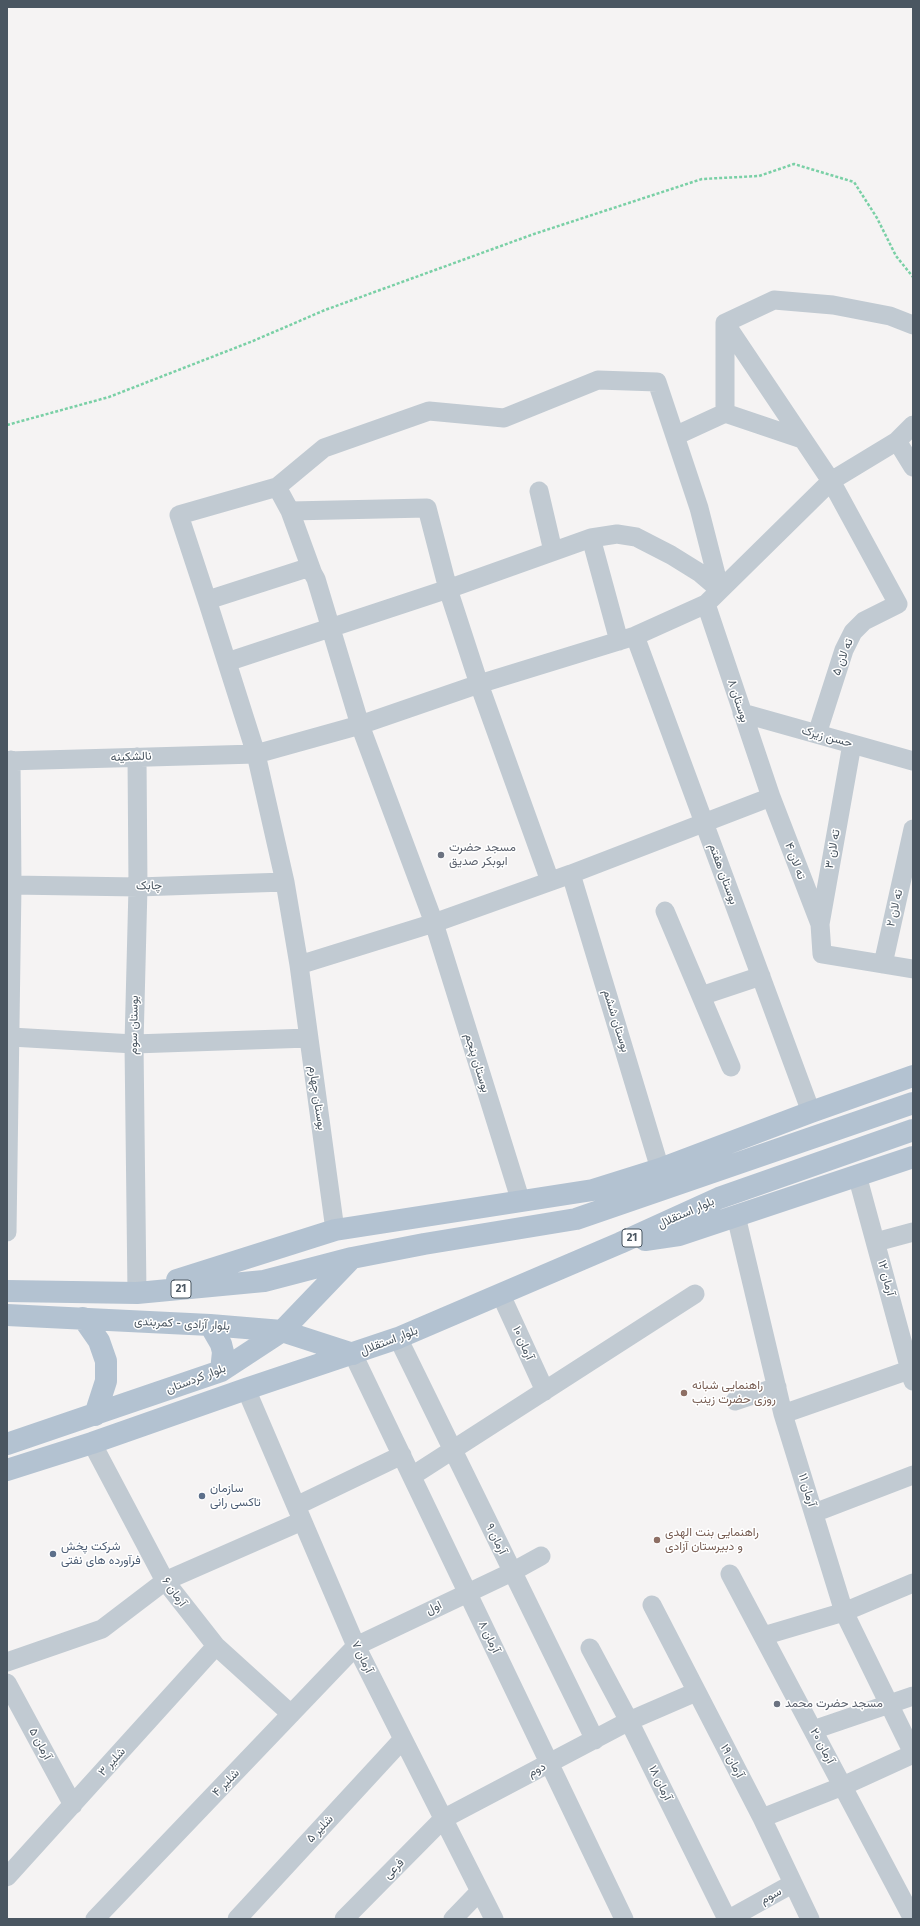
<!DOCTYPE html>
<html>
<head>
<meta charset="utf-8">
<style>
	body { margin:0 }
	#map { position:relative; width:920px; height:1926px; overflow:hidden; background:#f5f3f3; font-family:"Fira Sans",sans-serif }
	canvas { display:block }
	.frame { position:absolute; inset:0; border:8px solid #4a5661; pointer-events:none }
</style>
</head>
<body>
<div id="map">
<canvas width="920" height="1926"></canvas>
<div class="frame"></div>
</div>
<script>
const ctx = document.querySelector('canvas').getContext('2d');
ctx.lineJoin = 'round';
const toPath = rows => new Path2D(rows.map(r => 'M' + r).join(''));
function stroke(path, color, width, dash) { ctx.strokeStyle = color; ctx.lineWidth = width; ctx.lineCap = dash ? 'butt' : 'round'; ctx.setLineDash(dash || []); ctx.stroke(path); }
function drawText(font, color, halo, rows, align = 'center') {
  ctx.font = font + ' "Fira Sans",Vazirmatn,sans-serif'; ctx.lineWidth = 3; ctx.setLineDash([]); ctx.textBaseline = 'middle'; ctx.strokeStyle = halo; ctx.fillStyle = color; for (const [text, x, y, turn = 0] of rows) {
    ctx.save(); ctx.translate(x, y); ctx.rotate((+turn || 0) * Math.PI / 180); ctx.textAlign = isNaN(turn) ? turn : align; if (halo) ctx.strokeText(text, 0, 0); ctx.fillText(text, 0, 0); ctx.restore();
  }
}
const path = toPath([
	[7,425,109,397,253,341,325,310,534,234,702,179,759,176,794,164,854,182,877,218,896,256,913,277]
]);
const minor = toPath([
	[725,323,831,481,898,604,864,621,853,632,844,650,817,734],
	[725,323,774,300,833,305,890,316,913,325],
	[725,413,802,439],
	[675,436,725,413,725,323],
	[897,441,913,467],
	[277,487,324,448,429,411,504,418,598,380,657,382,699,508,720,590],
	[539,491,553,551],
	[591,538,619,641],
	[313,574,290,511,427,508,448,589,479,684,550,881],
	[706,604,771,797,820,924],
	[209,606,179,515,277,487,290,511],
	[635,636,811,1112],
	[227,662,448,589,591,538,617,534,636,537,671,555,700,573,720,590],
	[742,713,913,761],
	[852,744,820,924,822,954,913,969],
	[7,761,256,754,360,725,479,684,635,636,706,604,831,481,897,441,913,425],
	[571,874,660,1169],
	[12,885,138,887,285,882],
	[665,911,701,996],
	[883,964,913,829],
	[299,965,434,923,571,874,771,797],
	[11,1037,134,1044,309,1038],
	[731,1067,701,996,761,976],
	[857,1175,913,1381],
	[736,1216,783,1414,844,1612,913,1753],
	[335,1230,299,965,285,882,256,754,209,606,211,599,304,569,311,570,316,579,360,725,434,923,521,1202],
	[7,1232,12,885,11,760],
	[876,1242,913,1232],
	[137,1293,134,1044,138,887,137,757],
	[501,1295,545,1391],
	[398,1338,595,1740],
	[353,1354,624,1919],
	[246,1389,356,1646,494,1919],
	[735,1401,777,1387],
	[783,1414,909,1370],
	[92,1443,165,1581,216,1646,291,1714],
	[412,1476,695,1294],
	[296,1506,402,1455],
	[814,1513,913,1475],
	[730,1574,913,1919],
	[652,1605,762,1818,810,1919],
	[763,1636,844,1612,913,1583],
	[590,1648,629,1721,727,1919],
	[7,1662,102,1629,165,1581,302,1521],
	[7,1683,73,1805],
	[813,1730,913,1696],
	[762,1818,843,1786,913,1754],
	[7,1877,216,1646],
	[95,1919,356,1646,512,1572,541,1556],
	[237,1919,403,1739],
	[344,1919,443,1819,629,1721,696,1692],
	[453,1919,480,1891],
	[729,1919,792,1884]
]);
const major = toPath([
	[645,1240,679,1235,913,1157],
	[177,1280,335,1230,593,1190,660,1169,811,1112,913,1076],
	[7,1291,137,1293,264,1281,352,1258,424,1244,576,1219,913,1103],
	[7,1315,210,1325,282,1331,353,1354],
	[83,1318,99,1341,106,1361,106,1381,95,1415],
	[210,1325,221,1344,223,1352,221,1371],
	[7,1444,221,1371,282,1331,352,1258],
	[7,1470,92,1443,246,1389,398,1338,620,1243,719,1198,913,1130]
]);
const markers = [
	[441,855,4,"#6b7280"],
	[684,1393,4,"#8d6e63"],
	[202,1496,4,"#5c6f8a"],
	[657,1540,4,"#8d6e63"],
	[53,1554,4,"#5c6f8a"],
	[777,1704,4,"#6b7280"]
];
const shields = [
	[632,1238,20],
	[181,1289,20]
];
const shieldNames = [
	["21",632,1238],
	["21",181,1289]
];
const streetNames = [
	["ته لان ۵",843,657,-69],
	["بوستان ۸",738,701,72],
	["حسن زیرک",827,737,15],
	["نالشکینه",131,757,-2],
	["ته لان ۳",833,849,-80],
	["ته لان ۴",795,861,69],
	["بوستان هفتم",723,874,70],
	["چابک",149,886,-1],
	["ته لان ۲",895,908,-77],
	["بوستان ششم",616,1021,73],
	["بوستان سوم",134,1025,-89],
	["بوستان پنجم",477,1063,73],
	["بوستان چهارم",317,1098,82],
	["بلوار استقلال",686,1213,-24],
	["آرمان ۱۲",886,1278,75],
	["بلوار آزادی - کمربندی",182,1324,3],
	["بلوار استقلال",389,1341,-21],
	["آرمان ۱۰",523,1343,66],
	["بلوار کردستان",196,1379,-21],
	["آرمان ۱۱",807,1490,73],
	["آرمان ۹",496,1539,64],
	["آرمان ۶",174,1592,54],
	["اول",434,1608,-26],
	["آرمان ۸",489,1637,64],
	["آرمان ۷",362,1657,64],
	["آرمان ۵",40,1744,62],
	["آرمان ۲۰",822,1746,62],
	["آرمان ۱۹",732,1761,62],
	["شلیر ۳",112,1762,-48],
	["دوم",537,1770,-27],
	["شلیر ۴",226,1783,-46],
	["آرمان ۱۸",660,1783,64],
	["شلیر ۵",320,1829,-47],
	["فرعی",394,1869,-45],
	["سوم",771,1896,-29]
];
const worshipNames = [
	["مسجد حضرت",449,848],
	["ابوبکر صدیق",449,862],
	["مسجد حضرت محمد",785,1704]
];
const educationNames = [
	["راهنمایی شبانه",692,1386],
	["روزی حضرت زینب",692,1400],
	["راهنمایی بنت الهدی",665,1533],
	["و دبیرستان آزادی",665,1547]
];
const serviceNames = [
	["سازمان",210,1489],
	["تاکسی رانی",210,1503],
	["شرکت پخش",61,1547],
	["فرآورده های نفتی",61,1561]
];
stroke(path, '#7ad0a6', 2.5, [3, 2]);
stroke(minor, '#c1cad2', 19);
stroke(major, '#b3c2d1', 22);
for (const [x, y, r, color] of markers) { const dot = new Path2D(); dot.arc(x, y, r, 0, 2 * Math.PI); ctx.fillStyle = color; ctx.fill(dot); stroke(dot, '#fff', 1.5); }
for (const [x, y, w] of shields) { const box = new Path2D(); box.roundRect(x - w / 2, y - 9, w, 18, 3); ctx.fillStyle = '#fff'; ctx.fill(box); stroke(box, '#4a5661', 1); }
drawText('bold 11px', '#4a5661', null, shieldNames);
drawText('12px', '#4a5661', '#fff', streetNames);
drawText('12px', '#5b616d', '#fff', worshipNames, 'left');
drawText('12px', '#785e54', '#fff', educationNames, 'left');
drawText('12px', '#4e5e75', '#fff', serviceNames, 'left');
</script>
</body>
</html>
